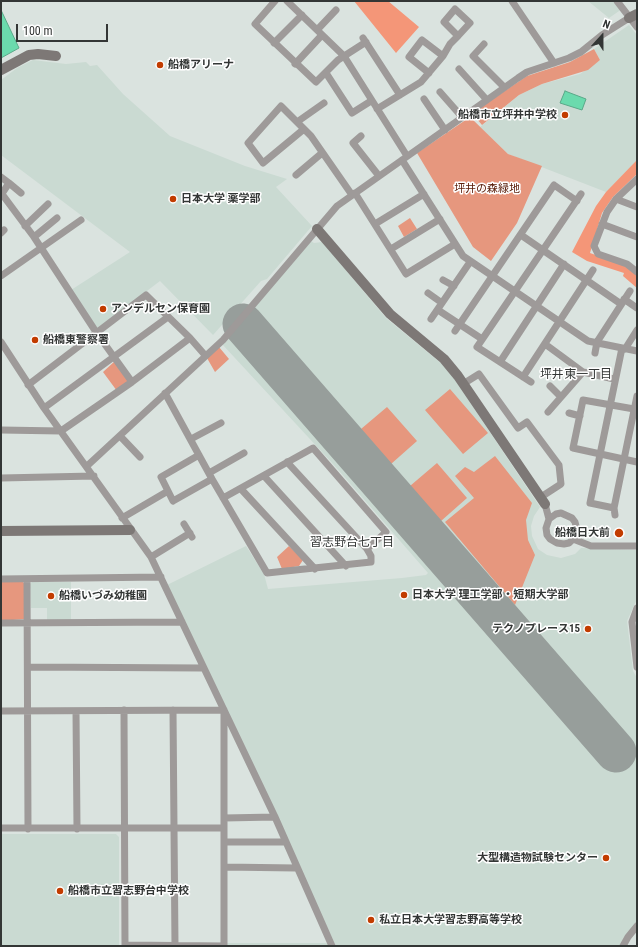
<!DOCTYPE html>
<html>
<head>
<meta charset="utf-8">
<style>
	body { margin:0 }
	#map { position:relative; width:638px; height:947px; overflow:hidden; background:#dae3df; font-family:"Roboto Condensed",sans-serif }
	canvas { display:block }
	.frame { position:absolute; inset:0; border:2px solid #333635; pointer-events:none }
	.north { position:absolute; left:582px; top:16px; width:40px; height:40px; -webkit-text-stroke:3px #fff; paint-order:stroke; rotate:21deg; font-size:11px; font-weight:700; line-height:16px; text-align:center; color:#333635 }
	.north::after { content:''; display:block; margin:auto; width:14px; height:18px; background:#333635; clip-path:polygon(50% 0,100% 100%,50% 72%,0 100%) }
	.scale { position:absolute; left:16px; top:24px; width:92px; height:18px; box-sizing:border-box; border:2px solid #333635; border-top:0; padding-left:5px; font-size:12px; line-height:14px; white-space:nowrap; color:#333635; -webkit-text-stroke:3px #fff; paint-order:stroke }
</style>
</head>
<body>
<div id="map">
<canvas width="638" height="947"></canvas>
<div class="frame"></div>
<div class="north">N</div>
<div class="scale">100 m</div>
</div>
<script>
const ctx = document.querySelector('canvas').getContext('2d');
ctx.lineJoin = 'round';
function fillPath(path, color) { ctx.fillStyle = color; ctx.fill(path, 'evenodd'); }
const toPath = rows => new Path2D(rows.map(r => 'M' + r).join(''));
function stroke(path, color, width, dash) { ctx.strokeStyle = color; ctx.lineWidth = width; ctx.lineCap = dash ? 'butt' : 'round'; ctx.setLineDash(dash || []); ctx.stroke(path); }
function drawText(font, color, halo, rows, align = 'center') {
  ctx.font = font + ' "Roboto Condensed","Noto Sans JP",sans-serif'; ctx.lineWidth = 3; ctx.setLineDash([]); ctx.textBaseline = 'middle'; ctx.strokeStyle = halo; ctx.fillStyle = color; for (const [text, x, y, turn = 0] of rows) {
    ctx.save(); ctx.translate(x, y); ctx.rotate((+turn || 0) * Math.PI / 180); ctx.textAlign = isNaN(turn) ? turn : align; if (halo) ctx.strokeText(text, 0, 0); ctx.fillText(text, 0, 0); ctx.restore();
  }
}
const built = toPath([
	[588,1,614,1,622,9,609,18],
	[629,25,637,35,637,162,606,192,508,154,480,127,519,95,542,84,580,74,600,60,594,49],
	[33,60,66,64,86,62,90,66,97,65,123,94,170,136,245,166,287,179,276,187,312,226,267,279,261,281,213,335,160,281,97,329,71,290,130,252,1,155,1,80,17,68],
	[311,241,314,243,322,242,386,318,442,364,455,380,540,507,534,516,531,526,532,536,538,549,547,555,561,558,575,554,581,548,637,550,637,599,627,621,633,671,637,678,637,922,624,937,620,946,336,946,167,585,246,546,264,574,268,589,402,578,426,575,428,573,333,464,222,344],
	[32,582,71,582,71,620,47,620,47,608,31,608,30,584],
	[1,834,116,834,119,837,119,946,1,946],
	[227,943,328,943,329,946,227,946]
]);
const green = toPath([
	[594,49,600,60,588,70,542,84,519,95,482,125,472,113,527,76,570,62],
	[470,117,508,154,542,166,517,223,491,261,473,247,417,153],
	[410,218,417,229,404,237,398,226],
	[219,347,229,359,215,372,207,358],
	[115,361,129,382,117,391,103,372],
	[450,389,488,433,463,454,425,410],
	[387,407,417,441,391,464,361,429],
	[495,456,532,503,526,520,528,540,535,555,515,605,445,522,474,498,455,476,465,467,474,472],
	[437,463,467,498,441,521,410,486],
	[289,546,303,560,299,566,282,569,277,557],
	[1,582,23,582,25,584,25,619,1,621]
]);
const forest = toPath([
	[354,1,388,1,419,27,396,53],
	[636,161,637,174,613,197,602,213,590,253,627,266,637,275,637,288,623,276,624,273,587,261,572,252,596,206,606,192]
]);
const water = toPath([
	[1,10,19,48,1,58,1,10],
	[565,91,586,99,582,110,560,103,565,91]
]);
const runway = toPath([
	[243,324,616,752]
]);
const street = toPath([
	[275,1,255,24,316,82,338,60,366,42],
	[287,1,344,56,407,156],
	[512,1,554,63],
	[617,1,637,27],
	[317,30,336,10],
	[363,38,400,95],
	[274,43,302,15],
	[484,44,473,56,504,87],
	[295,64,322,35],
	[459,69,486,99],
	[326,73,352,113,371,101],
	[429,73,409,57,422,40,443,56],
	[440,92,462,117],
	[424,99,445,130],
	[377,109,421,82,443,56,450,44,458,36,470,23,455,9,444,22,458,36],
	[297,122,324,103],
	[304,129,263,163,248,143,281,106,311,136,352,195],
	[361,136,353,143,379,176],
	[402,160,463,256,588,341,637,351],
	[296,175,322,153],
	[1,177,9,183,1,195],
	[637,179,616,199,607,212,594,246,598,254,627,264,637,272],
	[9,183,21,193],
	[355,193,406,274,455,244],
	[2,194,34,237,96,332,132,382],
	[616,199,637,207],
	[375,224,424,194],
	[602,224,637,237],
	[25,226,48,204],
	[1,233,4,230],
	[521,235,621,304],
	[34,237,57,218],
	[391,249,440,219],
	[1,276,81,220],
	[443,280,454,286],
	[428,293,442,303],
	[624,299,637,308],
	[438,310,482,339],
	[431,319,470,262],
	[455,331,554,185,577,201],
	[190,338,204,354],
	[1,342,44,408,151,557,275,817,332,946],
	[545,344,583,372,614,379],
	[625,349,637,330],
	[595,353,597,342,630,291],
	[500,362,564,264],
	[523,377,593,270],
	[531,382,477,347,581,194],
	[463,384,479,374,518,428,527,422,559,465,561,484,541,497],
	[550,386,561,397],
	[165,393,212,479,267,573,371,562,371,556,367,549,287,462],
	[44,408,168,317],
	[634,409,583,400,573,448,637,462],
	[548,412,583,372],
	[569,413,580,416],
	[1,430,61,431,132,382,190,338,146,295,28,385],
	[120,436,140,457],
	[191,439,221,423],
	[199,455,161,477,173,501,212,479],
	[87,466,223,340,337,206,518,78,527,72,569,58,581,52,602,35,629,18],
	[209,473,244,453],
	[264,476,346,566],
	[1,478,94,476],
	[241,489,315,569],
	[223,498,313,448,386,532,367,549],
	[545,504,549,519,546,528,547,535,550,539,557,543,564,544,569,543,573,539,577,530,575,522,572,518,561,513,556,514,549,519],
	[614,508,590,503,622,348],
	[615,515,614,508,637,396],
	[122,518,168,491],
	[184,524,192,537],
	[573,539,591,546,637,546],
	[151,557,190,533],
	[1,579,161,577],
	[27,579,28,829],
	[637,608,632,622,637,667],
	[1,623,182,622],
	[28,667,203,668],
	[124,710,125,946],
	[173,710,175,946],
	[1,711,224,710,224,946],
	[76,711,77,829],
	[224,818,275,817],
	[1,828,224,828],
	[224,842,285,842],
	[224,867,296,868],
	[125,945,224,946],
	[623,946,628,937,637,926]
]);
const secondary = toPath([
	[629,18,637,14],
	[1,70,29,55,38,54,56,56],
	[317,229,390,314,444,359,458,376,545,504],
	[1,531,130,530]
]);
const markers = [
	[160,65,4,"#c23c00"],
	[565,115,4,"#c23c00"],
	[173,199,4,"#c23c00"],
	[103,309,4,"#c23c00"],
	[35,340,4,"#c23c00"],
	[619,533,5,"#c23c00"],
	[404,595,4,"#c23c00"],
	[51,596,4,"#c23c00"],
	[588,629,4,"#c23c00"],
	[606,858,4,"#c23c00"],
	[60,891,4,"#c23c00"],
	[371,920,4,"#c23c00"]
];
const poiNames = [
	["船橋アリーナ",168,65],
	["船橋市立坪井中学校",557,115,"right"],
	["日本大学 薬学部",181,199],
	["アンデルセン保育園",111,309],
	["船橋東警察署",43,340],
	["船橋日大前",610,533,"right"],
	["日本大学 理工学部・短期大学部",412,595],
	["船橋いづみ幼稚園",59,596],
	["テクノプレース15",580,629,"right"],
	["大型構造物試験センター",598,858,"right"],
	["船橋市立習志野台中学校",68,891],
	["私立日本大学習志野高等学校",379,920]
];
const parkNames = [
	["坪井の森緑地",487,189]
];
const neighbourhoodNames = [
	["坪井東一丁目",576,375],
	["習志野台七丁目",352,543]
];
fillPath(built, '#cadad2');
fillPath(green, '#e6977e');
fillPath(forest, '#f49678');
fillPath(water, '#6bdaad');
stroke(water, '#5aa989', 1);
stroke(runway, '#979e9b', 41);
stroke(street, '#9e9a99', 7);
stroke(secondary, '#7d7876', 10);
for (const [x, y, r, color] of markers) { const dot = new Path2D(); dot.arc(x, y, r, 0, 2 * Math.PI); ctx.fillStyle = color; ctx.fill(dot); stroke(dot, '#fff', 1.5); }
drawText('bold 11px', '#333635', '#fff', poiNames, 'left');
drawText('11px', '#5b200d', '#fff', parkNames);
drawText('12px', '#333635', '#fff', neighbourhoodNames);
</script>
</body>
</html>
